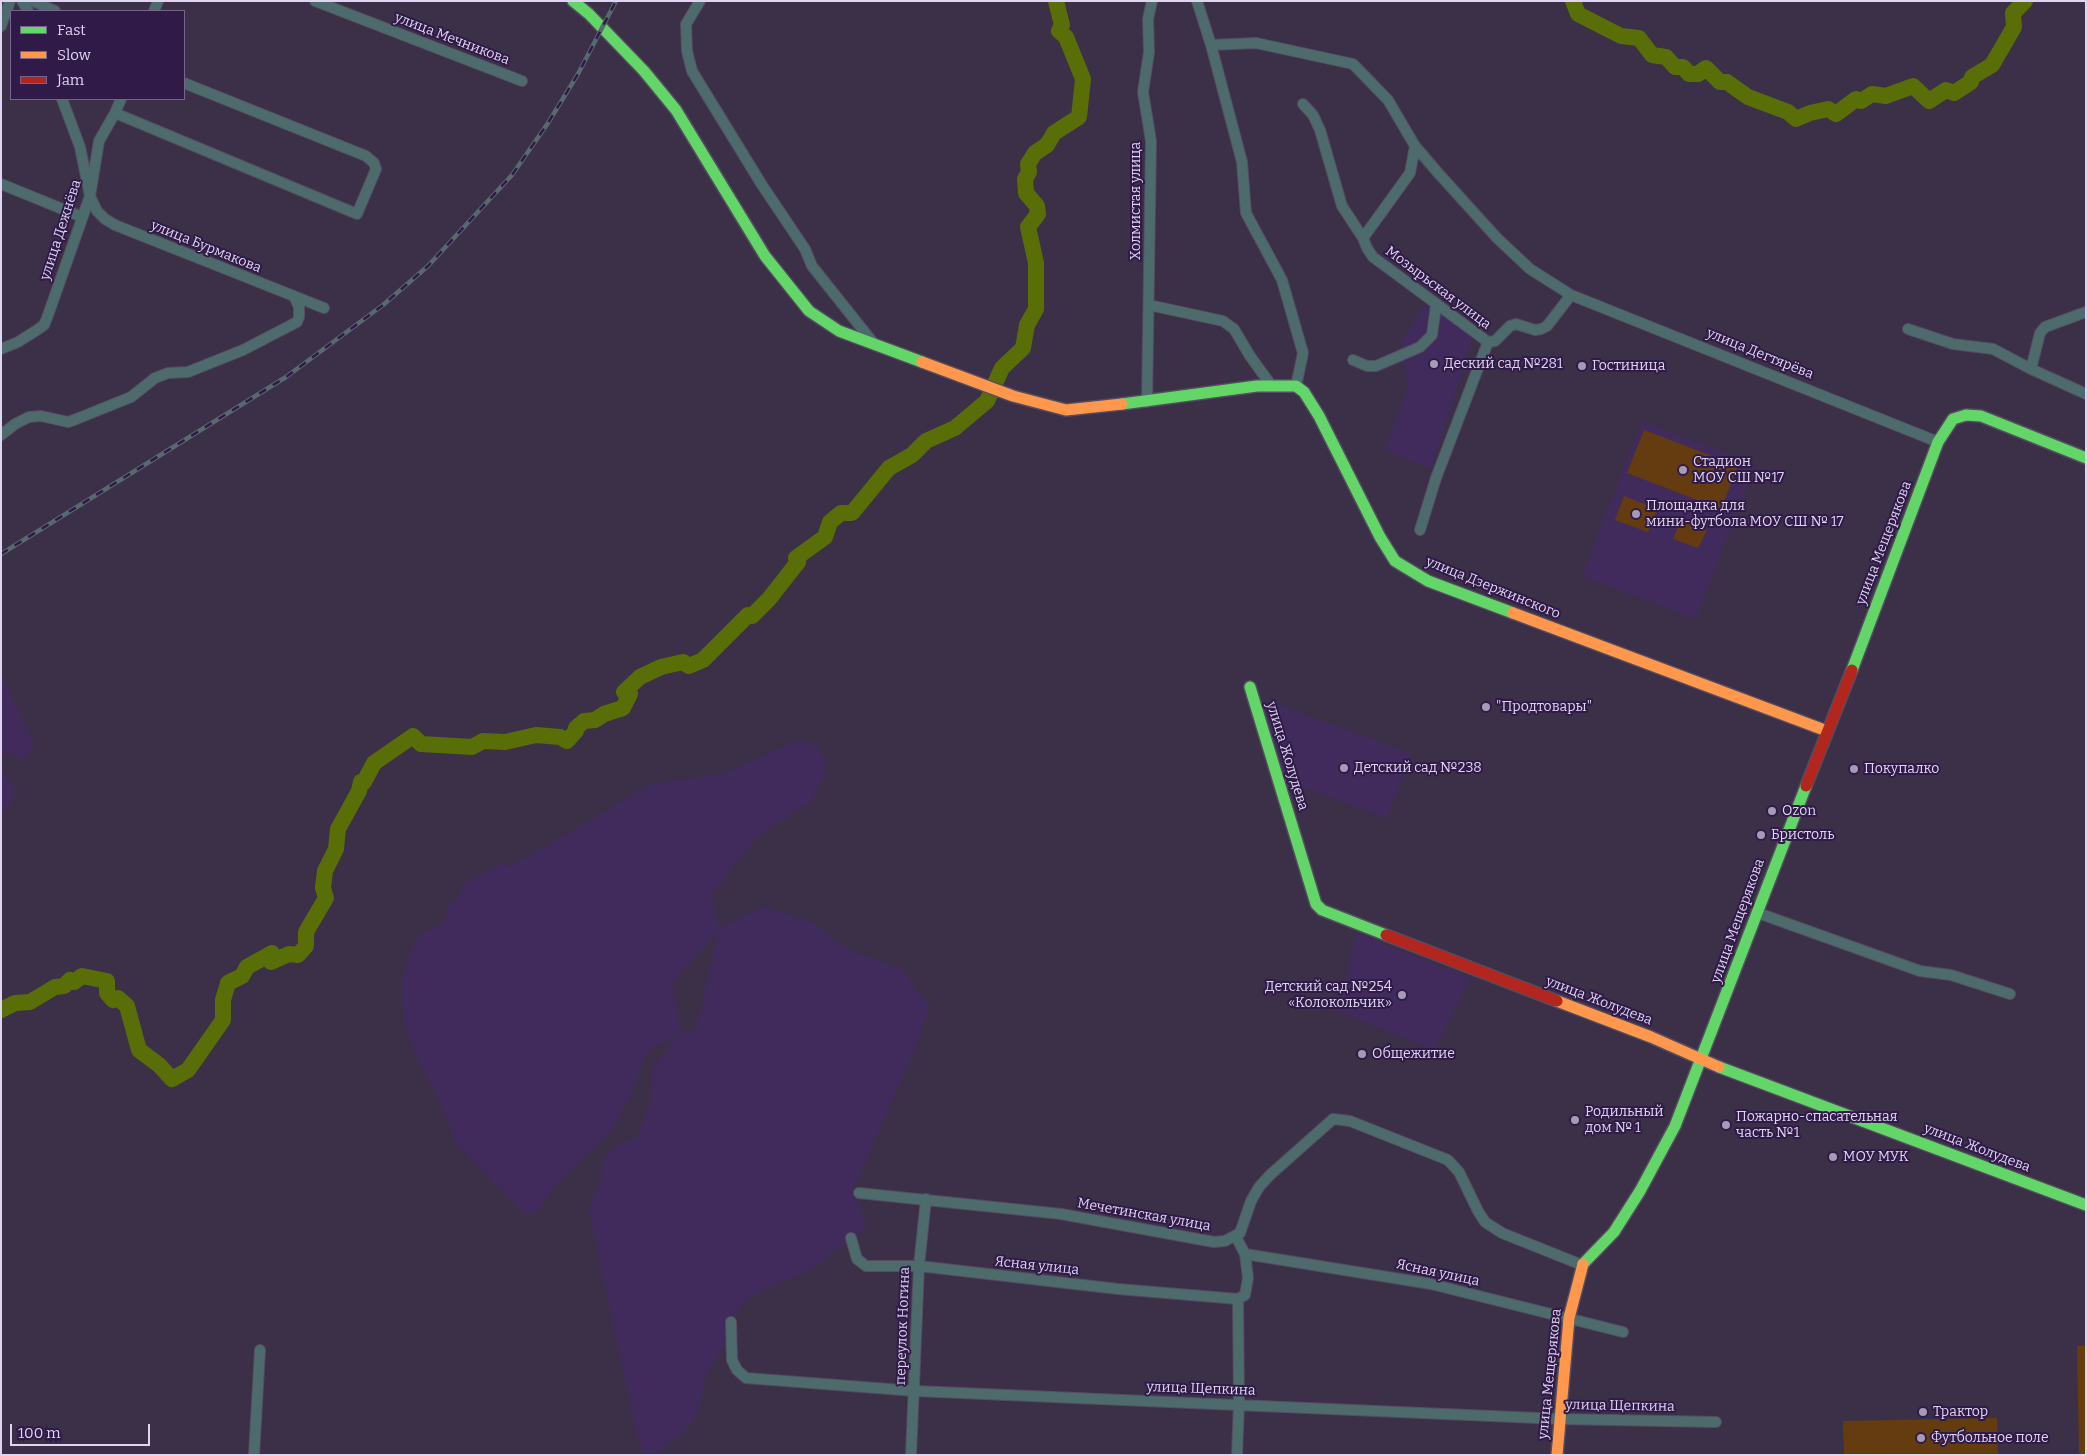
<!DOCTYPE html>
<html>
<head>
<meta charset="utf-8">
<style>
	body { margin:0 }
	#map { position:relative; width:2087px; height:1456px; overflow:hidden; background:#3b3048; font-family:Bitter,serif }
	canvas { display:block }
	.frame { position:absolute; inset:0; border:2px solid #dfd4f1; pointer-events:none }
	.legend { position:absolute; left:10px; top:10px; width:175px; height:90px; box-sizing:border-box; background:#301a48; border:1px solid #76648c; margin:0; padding:6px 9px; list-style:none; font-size:15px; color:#dfd4f1 }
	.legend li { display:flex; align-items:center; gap:10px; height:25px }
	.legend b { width:25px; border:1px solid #76648c }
	.scale { position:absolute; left:10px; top:1424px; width:140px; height:22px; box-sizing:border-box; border:2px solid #dfd4f1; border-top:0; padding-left:6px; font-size:15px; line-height:18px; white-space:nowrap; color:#dfd4f1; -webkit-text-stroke:4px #301a48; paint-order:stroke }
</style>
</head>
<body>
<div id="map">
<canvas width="2087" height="1456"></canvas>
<div class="frame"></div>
<ul class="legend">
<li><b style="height:6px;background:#63d668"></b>Fast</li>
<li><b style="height:6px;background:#ff974d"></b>Slow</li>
<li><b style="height:6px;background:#b3261e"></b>Jam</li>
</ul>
<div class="scale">100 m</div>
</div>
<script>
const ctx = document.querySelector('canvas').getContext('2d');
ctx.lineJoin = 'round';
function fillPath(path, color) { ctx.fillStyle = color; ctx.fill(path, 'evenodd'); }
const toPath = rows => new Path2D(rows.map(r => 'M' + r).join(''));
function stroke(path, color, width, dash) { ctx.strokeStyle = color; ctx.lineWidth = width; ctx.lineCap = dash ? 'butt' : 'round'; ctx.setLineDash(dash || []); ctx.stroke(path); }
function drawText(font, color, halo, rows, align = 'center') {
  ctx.font = font + ' Bitter,serif'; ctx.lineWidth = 4; ctx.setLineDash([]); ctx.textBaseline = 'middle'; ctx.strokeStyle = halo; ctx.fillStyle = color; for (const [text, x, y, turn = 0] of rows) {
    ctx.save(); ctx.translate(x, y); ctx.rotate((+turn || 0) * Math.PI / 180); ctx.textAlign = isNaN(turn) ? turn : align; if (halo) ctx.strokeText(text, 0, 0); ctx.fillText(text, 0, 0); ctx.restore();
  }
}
const built = toPath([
	[1427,304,1475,331,1431,469,1385,450,1408,387,1401,340],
	[1642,421,1755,464,1696,619,1582,576],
	[1,673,34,744,23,761,14,755,1,753],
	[1279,705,1412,754,1387,818,1285,781,1265,715],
	[796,741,817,744,828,769,812,800,756,838,712,895,719,929,762,907,812,922,848,949,899,968,930,1005,919,1040,854,1188,866,1228,810,1270,763,1290,741,1304,724,1346,705,1378,698,1413,684,1433,652,1455,643,1455,635,1428,589,1210,601,1180,603,1161,614,1147,638,1136,651,1097,652,1069,679,1034,652,1049,643,1061,631,1095,609,1134,562,1178,536,1214,524,1214,456,1144,439,1099,417,1059,404,1023,401,982,409,956,420,934,445,923,449,903,455,904,460,891,470,881,504,862,508,868,652,784,726,773],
	[718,931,696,1032,681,1032,672,984],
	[1,770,14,789,11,807,1,811],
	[1356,933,1470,978,1434,1050,1339,1012]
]);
const green = toPath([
	[1644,430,1738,466,1721,509,1627,473],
	[1624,496,1657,509,1648,532,1615,520],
	[1681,521,1707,530,1698,548,1673,539],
	[2077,1346,2086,1346,2086,1455,2079,1455],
	[1997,1418,1998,1455,1844,1455,1843,1421]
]);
const river = toPath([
	[1573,1,1578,14,1621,36,1639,38,1652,55,1666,57,1675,67,1683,67,1689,74,1698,74,1706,68,1720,82,1727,82,1748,97,1788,112,1796,119,1810,113,1828,109,1836,114,1856,99,1861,101,1872,94,1886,96,1913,86,1929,101,1946,90,1954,93,1971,82,1972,77,1992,65,2014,27,2013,13,2025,1],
	[1,1010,15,1003,30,1002,55,987,64,986,70,980,74,982,82,976,107,981,107,993,113,1000,118,998,127,1006,139,1050,159,1065,172,1079,188,1070,223,1020,223,1000,228,983,242,976,247,967,272,953,271,962,289,954,298,955,306,946,306,932,326,898,323,888,325,871,336,849,338,829,359,791,361,782,364,782,374,763,413,736,421,744,472,747,483,741,505,742,536,735,560,737,567,741,576,731,576,728,584,721,595,720,604,714,623,708,630,694,624,692,640,677,661,667,683,662,689,666,703,660,748,615,752,616,769,599,798,562,796,558,825,537,830,522,841,513,852,513,889,468,912,455,926,441,955,428,987,401,1002,368,1023,348,1027,325,1036,309,1036,263,1028,227,1038,214,1037,206,1026,193,1025,179,1029,172,1028,164,1035,153,1047,145,1054,133,1079,117,1083,79,1066,37,1059,31,1062,25,1056,1]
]);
const street = toPath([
	[22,1,28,11],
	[33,1,55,11],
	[315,1,522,81],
	[700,1,686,24,687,51,692,71,762,185,805,249,812,266,875,345],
	[1197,1,1211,45,1242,162,1246,213,1282,280,1303,353,1296,386],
	[154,11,158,1],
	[1,26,10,1],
	[1211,45,1256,43,1353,64,1388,100,1415,146,1439,174,1497,238,1530,269,1571,295,1938,442],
	[62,99,80,147,90,196,97,211,105,219,115,225,324,308],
	[1303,104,1313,115,1320,130,1342,206,1363,238,1367,248,1373,257,1488,342,1436,478,1420,530],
	[115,113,357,214,376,169,374,163,366,156,184,83],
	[1,184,82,217],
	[1363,238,1410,173,1415,146],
	[1149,305,1223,321,1234,329,1250,356,1271,385],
	[1908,329,1953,344,1993,349,2031,369,2086,394],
	[1488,342,1495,341,1510,326,1516,324,1535,330,1541,329,1547,326,1571,295],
	[1,349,18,342,37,330,44,325,47,318,90,196,99,141,115,113,121,99],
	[1353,360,1367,366,1376,366,1420,347,1432,335,1436,305],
	[2031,369,2040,333,2045,327,2086,312],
	[1147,402,1151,141,1143,92,1149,52,1148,19,1152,1],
	[1,435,15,424,29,417,41,416,68,422,74,420,131,397,155,378,168,373,188,372,243,350,297,322,299,317,299,307,295,298],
	[1758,913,1920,971,1951,975,2010,994],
	[859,1193,1061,1214,1214,1242,1225,1241,1240,1233,1251,1201,1259,1187,1270,1175,1333,1119,1350,1121,1448,1160,1459,1172,1478,1211,1485,1222,1502,1233,1582,1265],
	[1236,1237,1245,1254,1248,1278,1245,1295,1238,1299],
	[851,1238,857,1259,866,1266,919,1266,1118,1289,1238,1299],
	[1245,1254,1431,1284,1623,1332],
	[731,1322,732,1360,737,1370,746,1378,915,1391,1560,1419,1716,1422],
	[254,1455,260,1350],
	[911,1455,919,1266,926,1199],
	[1237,1455,1239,1404,1238,1299]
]);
const fast = toPath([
	[573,1,589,14,644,71,676,110,765,256,809,311,839,331,922,362],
	[1122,404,1257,386,1296,386,1304,392,1319,416,1380,537,1395,561,1428,581,1513,613],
	[1852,670,1938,442,1953,419,1966,415,1981,416,2086,458],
	[1250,687,1316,904,1322,910,1386,935],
	[1719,1067,2086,1205],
	[1583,1264,1614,1232,1640,1191,1675,1126,1806,786]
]);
const slow = toPath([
	[922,362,1013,396,1066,410,1122,404],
	[1513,613,1827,731],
	[1557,1001,1651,1037,1719,1067],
	[1557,1455,1569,1318,1583,1264]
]);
const jam = toPath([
	[1806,786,1852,670],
	[1386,935,1557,1001]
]);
const rail = toPath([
	[1,554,286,377,383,305,428,266,512,175,548,123,578,74,616,1]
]);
const markers = [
	[1434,364,5,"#a69bb6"],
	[1582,366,5,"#a69bb6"],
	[1683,470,5,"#a69bb6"],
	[1636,514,5,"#a69bb6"],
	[1486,707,5,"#a69bb6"],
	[1344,768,5,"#a69bb6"],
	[1854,769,5,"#a69bb6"],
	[1772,811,5,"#a69bb6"],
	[1761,835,5,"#a69bb6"],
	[1402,995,5,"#a69bb6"],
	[1362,1054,5,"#a69bb6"],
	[1575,1120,5,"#a69bb6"],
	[1726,1125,5,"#a69bb6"],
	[1833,1157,5,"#a69bb6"],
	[1923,1412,5,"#a69bb6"],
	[1921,1438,5,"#a69bb6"]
];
const streetNames = [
	["улица Мечникова",452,39,21],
	["Холмистая улица",1136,201,-90],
	["улица Дежнёва",61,230,-72],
	["улица Бурмакова",206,247,22],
	["Мозырьская улица",1438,288,37],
	["улица Дегтярёва",1760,354,22],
	["улица Мещерякова",1884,543,-69],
	["улица Дзержинского",1493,588,22],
	["улица Жолудева",1287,756,73],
	["улица Мещерякова",1738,921,-70],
	["улица Жолудева",1599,1001,21],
	["улица Жолудева",1977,1148,21],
	["Мечетинская улица",1144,1215,10],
	["Ясная улица",1037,1266,6],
	["Ясная улица",1438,1273,12],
	["переулок Ногина",903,1326,-88],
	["улица Мещерякова",1550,1374,-84],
	["улица Щепкина",1201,1389,2],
	["улица Щепкина",1620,1406,1]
];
const poiNames = [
	["Деский сад №281",1444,364],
	["Гостиница",1592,366],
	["Стадион",1693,462],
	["МОУ СШ №17",1693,478],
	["Площадка для",1646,506],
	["мини-футбола МОУ СШ № 17",1646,522],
	["\"Продтовары\"",1496,707],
	["Детский сад №238",1354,768],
	["Покупалко",1864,769],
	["Ozon",1782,811],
	["Бристоль",1771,835],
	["Детский сад №254",1392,987,"right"],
	["«Колокольчик»",1392,1003,"right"],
	["Общежитие",1372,1054],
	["Родильный",1585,1112],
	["дом № 1",1585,1128],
	["Пожарно-спасательная",1736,1117],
	["часть №1",1736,1133],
	["МОУ МУК",1843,1157],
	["Трактор",1933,1412],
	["Футбольное поле",1931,1438]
];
fillPath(built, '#412b5c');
fillPath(green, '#653c0f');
stroke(river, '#596e06', 16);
stroke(street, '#554c61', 12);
stroke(fast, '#554c61', 14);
stroke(slow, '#554c61', 14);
stroke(jam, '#554c61', 14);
stroke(street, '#4d6b6d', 10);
stroke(fast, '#63d668', 11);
stroke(slow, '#ff974d', 11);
stroke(jam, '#b3261e', 11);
stroke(rail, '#57686e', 4.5);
stroke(rail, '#301a48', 2.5, [8]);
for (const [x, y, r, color] of markers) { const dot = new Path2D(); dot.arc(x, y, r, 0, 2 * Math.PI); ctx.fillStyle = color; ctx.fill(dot); stroke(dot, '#301a48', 2); }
drawText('14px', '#dfd4f1', '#301a48', streetNames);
drawText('14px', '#dfd4f1', '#301a48', poiNames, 'left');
</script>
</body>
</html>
